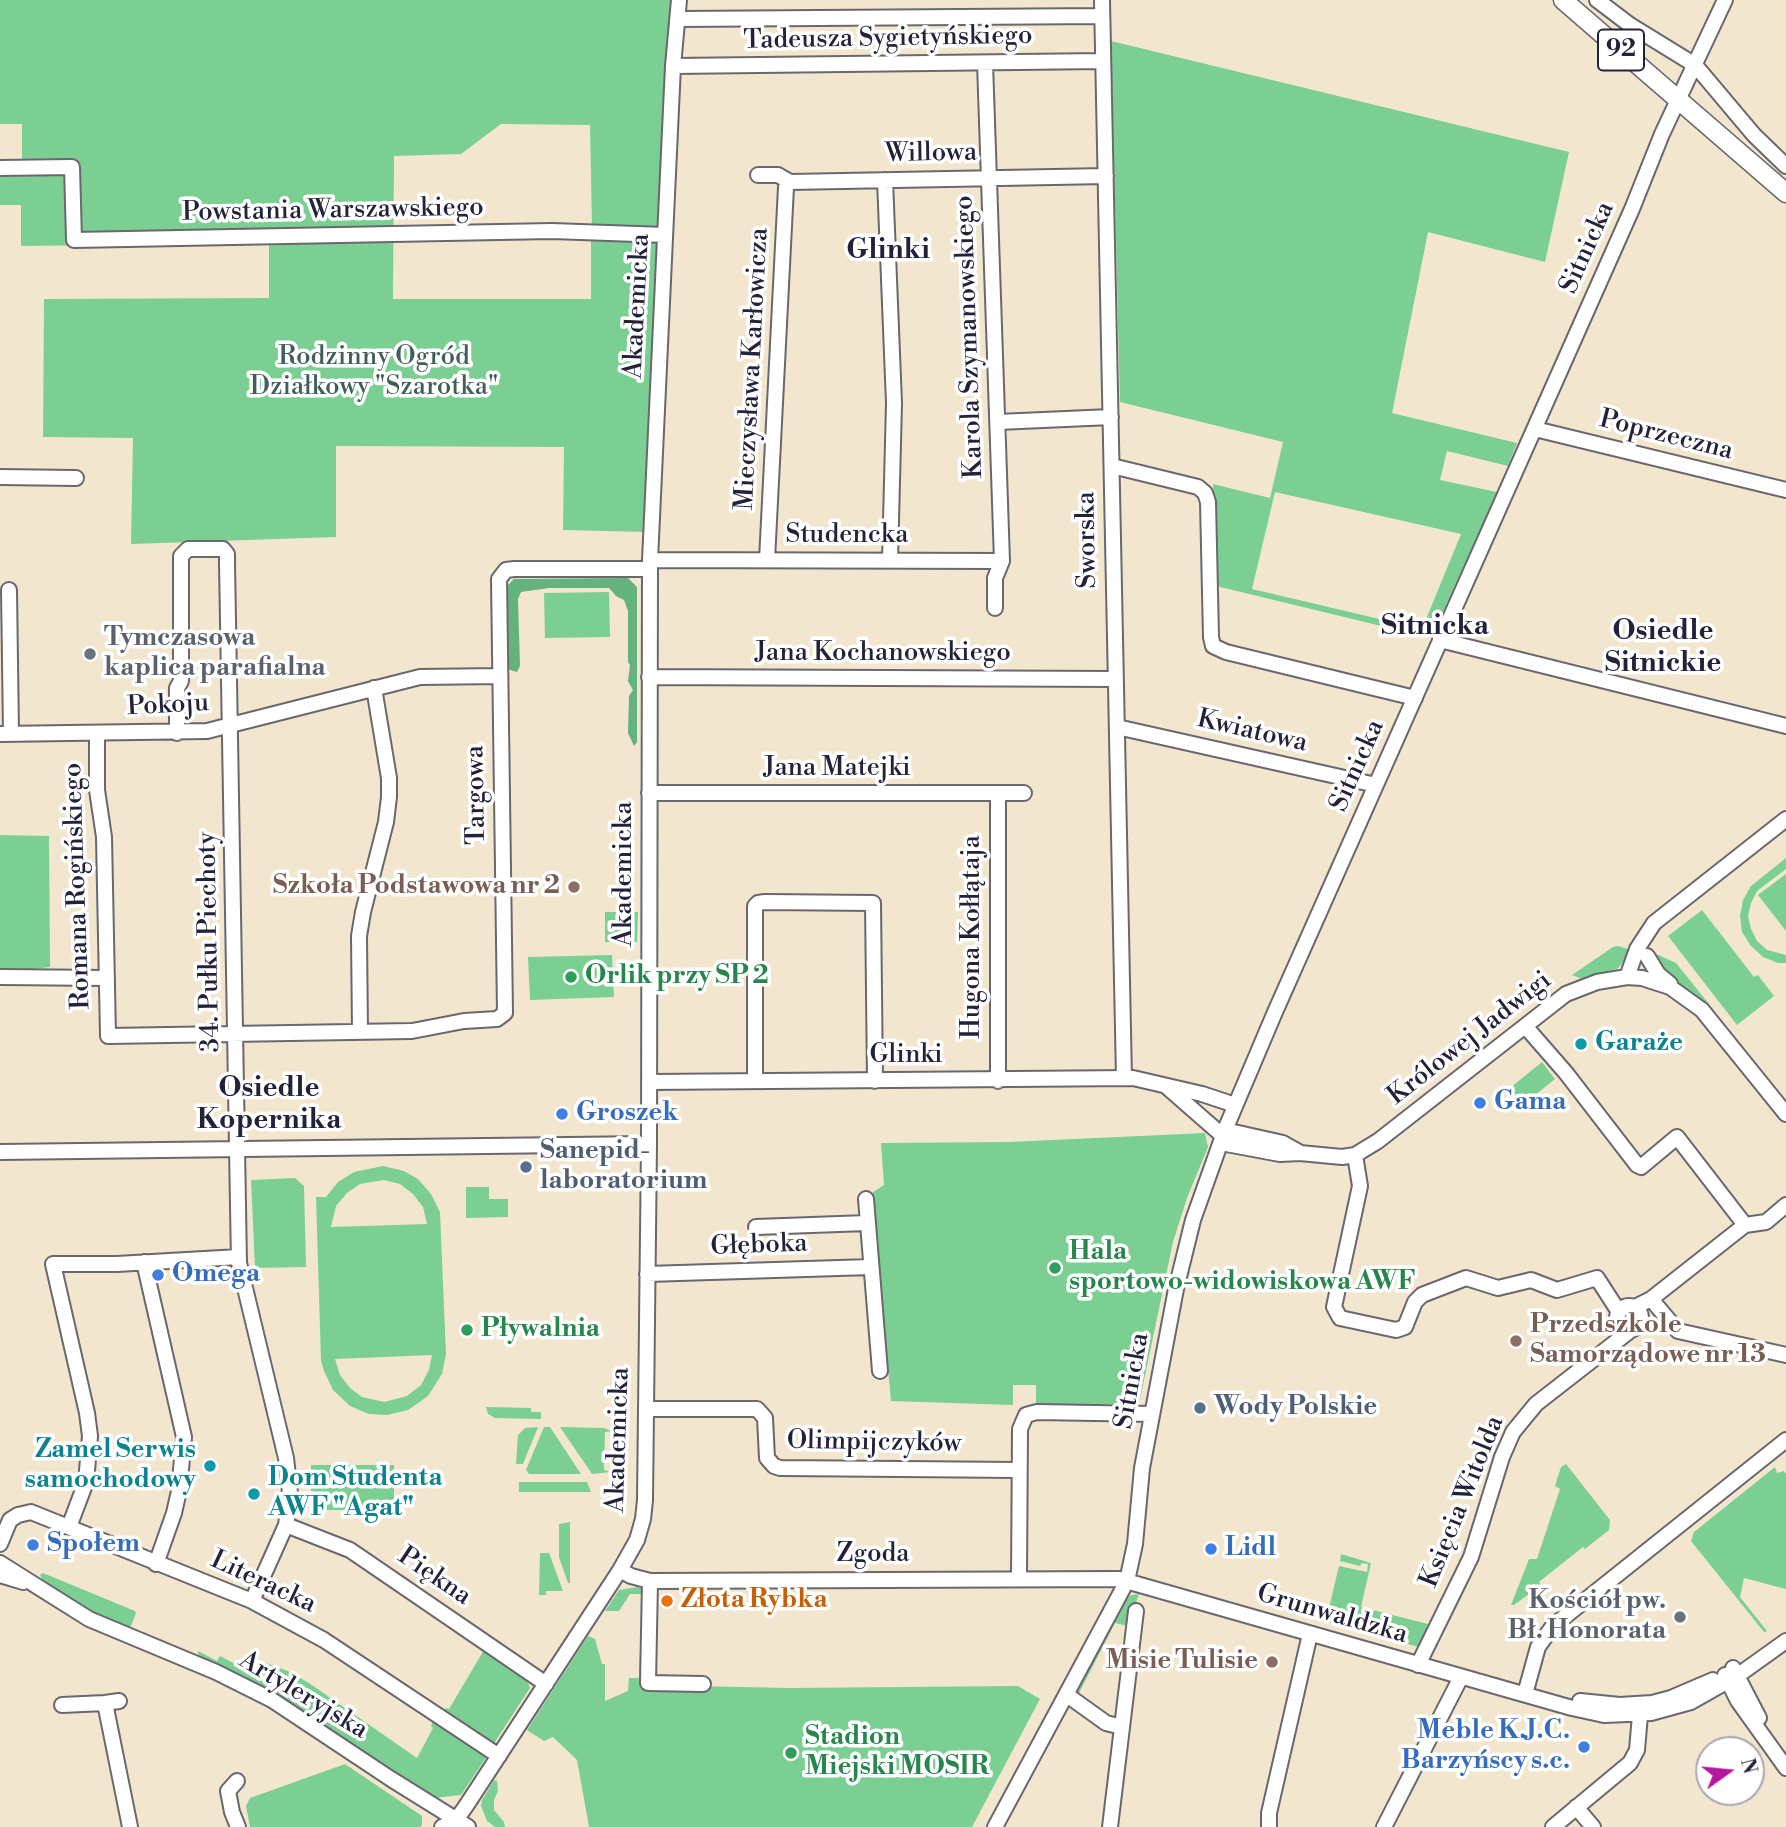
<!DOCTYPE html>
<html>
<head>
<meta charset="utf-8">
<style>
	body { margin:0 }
	#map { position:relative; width:1786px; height:1827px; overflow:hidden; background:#f2e7ce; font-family:"Libre Bodoni",serif }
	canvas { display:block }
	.north { position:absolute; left:1695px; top:1736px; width:70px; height:70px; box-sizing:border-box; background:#fff; border:2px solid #a7a7b1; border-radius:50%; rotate:75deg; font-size:19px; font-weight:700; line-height:28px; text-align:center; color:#22223b }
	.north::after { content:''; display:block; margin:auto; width:24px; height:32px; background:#b5179e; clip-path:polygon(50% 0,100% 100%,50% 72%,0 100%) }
</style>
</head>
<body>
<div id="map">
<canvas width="1786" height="1827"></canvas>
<div class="north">N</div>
</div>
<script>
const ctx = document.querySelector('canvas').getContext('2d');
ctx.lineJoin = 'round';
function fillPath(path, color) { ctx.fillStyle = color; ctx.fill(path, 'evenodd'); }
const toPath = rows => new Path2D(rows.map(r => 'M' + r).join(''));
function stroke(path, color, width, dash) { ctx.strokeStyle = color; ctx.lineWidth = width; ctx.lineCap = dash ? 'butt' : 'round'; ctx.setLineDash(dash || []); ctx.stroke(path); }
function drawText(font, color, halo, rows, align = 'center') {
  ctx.font = font + ' "Libre Bodoni",serif'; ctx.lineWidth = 7; ctx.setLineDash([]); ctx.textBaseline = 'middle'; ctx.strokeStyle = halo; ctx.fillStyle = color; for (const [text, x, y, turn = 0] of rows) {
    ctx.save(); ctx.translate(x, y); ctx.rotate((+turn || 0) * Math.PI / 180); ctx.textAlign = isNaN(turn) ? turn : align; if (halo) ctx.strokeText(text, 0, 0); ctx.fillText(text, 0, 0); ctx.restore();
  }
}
const green = toPath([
	[0,0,673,0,661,230,592,229,590,125,501,124,461,154,394,156,393,299,591,299,591,236,661,236,646,532,563,530,564,447,336,446,336,537,131,544,133,438,43,437,44,299,269,298,269,243,21,246,21,205,0,205,0,173,22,173,22,124,0,124],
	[1111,41,1569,152,1545,262,1428,232,1392,413,1517,443,1508,466,1447,451,1440,480,1497,492,1431,638,1216,586,1213,484,1270,498,1283,442,1120,402],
	[1275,492,1461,534,1422,629,1252,589],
	[609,592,610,637,545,638,544,593],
	[0,835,49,836,50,967,0,973],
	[1786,858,1786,869,1757,891,1751,903,1748,916,1751,929,1757,941,1767,950,1786,955,1786,963,1778,963,1763,957,1751,946,1742,932,1740,916,1743,900,1751,886],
	[1786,874,1786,931,1758,895],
	[1702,910,1754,977,1758,975,1774,996,1737,1025,1668,936],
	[605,912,638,912,637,942,605,942],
	[1618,946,1634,951,1617,969,1582,979,1572,975,1613,947],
	[1654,953,1676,963,1709,1004,1705,1004,1669,976,1651,954],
	[612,955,614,997,530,1000,528,957],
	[1542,1062,1555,1079,1524,1104,1510,1088],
	[1205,1133,1208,1147,1187,1198,1173,1242,1139,1404,1036,1405,1036,1385,1013,1385,1013,1405,891,1401,872,1193,884,1185,881,1143,1009,1142],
	[383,1166,404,1171,418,1179,431,1194,440,1212,446,1354,442,1374,428,1396,408,1410,387,1415,369,1414,350,1406,333,1390,324,1371,321,1361,316,1197,326,1197,338,1182,354,1172],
	[384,1180,400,1184,413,1194,423,1207,427,1224,331,1227,336,1206,347,1193,360,1184],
	[432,1355,429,1370,421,1385,407,1396,384,1402,362,1397,350,1388,340,1375,335,1359],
	[295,1178,304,1186,306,1267,255,1268,251,1180],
	[466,1187,489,1187,489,1199,508,1199,508,1217,466,1218],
	[486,1407,531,1408,531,1412,541,1412,541,1419,495,1418,488,1414],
	[538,1427,523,1464,516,1464,518,1435,525,1428],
	[544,1427,550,1427,581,1474,529,1474,526,1470],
	[560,1427,604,1428,612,1431,605,1432,604,1470,611,1472,592,1474],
	[1566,1464,1610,1520,1609,1530,1585,1549,1583,1547,1539,1582,1541,1585,1514,1605,1511,1605,1529,1559,1537,1559,1560,1489,1555,1486,1561,1467],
	[311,1465,394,1465,394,1510,311,1510],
	[1775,1467,1777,1473,1784,1471,1786,1474,1786,1589,1744,1578,1740,1597,1767,1631,1764,1632,1691,1541,1694,1532],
	[519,1482,587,1482,591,1492,519,1492],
	[570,1522,570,1583,568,1583,559,1557,559,1524],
	[540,1553,549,1553,563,1591,546,1591,546,1595,539,1595],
	[1341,1554,1371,1563,1361,1607,1428,1624,1419,1647,1318,1619,1321,1611,1328,1612,1339,1566,1367,1572,1368,1564,1362,1563,1360,1566,1340,1561],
	[43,1573,135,1611,136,1613,131,1626,126,1627,91,1611,43,1581,40,1575],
	[637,1587,647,1589,645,1685,788,1688,1018,1686,1040,1699,972,1827,589,1827,577,1760,553,1737,544,1741,527,1730,588,1636,595,1639,602,1664,605,1664,605,1701,628,1691,629,1678,639,1678,642,1594,630,1594,619,1611,605,1611,619,1590],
	[1139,1594,1128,1626,1115,1623,1078,1695,1078,1686,1123,1602,1131,1595],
	[484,1650,527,1680,530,1688,493,1745,443,1712,446,1708,449,1709],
	[198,1651,217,1661,220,1656,247,1670,252,1658,288,1671,309,1683,417,1758,433,1728,431,1726,433,1721,437,1720,487,1756,461,1795,435,1798,199,1660],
	[345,1764,422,1816,422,1825,420,1827,250,1827,246,1806,250,1798],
	[494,1780,497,1781,498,1791,494,1800,494,1810,504,1822,505,1827,495,1827,487,1821,481,1806,482,1800]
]);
const forest = toPath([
	[628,578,637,587,637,742,634,746,628,733,629,696,633,690,628,681,630,665,628,662,628,611,624,600,616,596,609,588,549,588,521,592,518,599,520,666,517,672,507,669,506,587,514,579]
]);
const minor = toPath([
	[1102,0,1124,1078],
	[1597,0,1630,25,1695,65,1754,135,1786,166],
	[678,19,1102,16],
	[985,63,1002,561,995,578,995,608],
	[673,66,1103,61],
	[0,168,72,167,74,240,552,231,665,235],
	[758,175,778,175,790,182,1106,176],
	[885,180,894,403,890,560],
	[998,422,1111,417],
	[1535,429,1786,490],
	[1112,466,1198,487,1205,493,1208,502,1211,637,1213,646,1226,652,1415,698],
	[0,477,76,478],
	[650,560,1002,561],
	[767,560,786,187,790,182],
	[9,590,11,733],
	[1440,640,1786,726],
	[649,677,1115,679],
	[1117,727,1376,785],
	[97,733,97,790,104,837,108,1036,412,1031,464,1021,497,1019,505,1013,499,579,506,570,514,569,650,569],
	[177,733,177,688,181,681,181,556,188,549,223,549,227,554,227,563,239,1263,286,1458,290,1493,286,1525,252,1601],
	[0,734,207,731,420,677,500,676],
	[649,793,1024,793],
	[998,793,998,1081],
	[1647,956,1658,974,1670,984],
	[0,977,107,978],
	[1627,977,1637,949,1654,923,1786,819],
	[1525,1026,1566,1073,1637,1165,1641,1167,1677,1137,1745,1225],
	[360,1032,359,936,363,912,386,822,389,797,389,778,374,688],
	[755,1081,755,906,758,903,765,902,873,903,875,1081],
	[649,1082,1133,1078,1202,1094,1235,1105],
	[1167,1087,1223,1136],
	[1225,1130,1283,1143,1299,1152],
	[1221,1143,1280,1154,1300,1153,1342,1157,1355,1155,1378,1141,1566,994,1597,982,1627,977,1642,978,1670,987,1702,1010,1786,1114],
	[0,1152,649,1144],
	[1355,1155,1360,1186,1334,1307,1340,1318,1396,1330,1405,1327,1415,1302,1422,1295,1466,1278,1498,1288,1531,1280,1557,1290,1597,1278,1619,1312],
	[866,1199,880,1371],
	[756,1227,867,1223],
	[144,1262,184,1437,179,1491,174,1513,156,1564],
	[647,1274,871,1267],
	[1651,1299,1678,1331,1786,1355],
	'1617 1318a12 12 0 1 1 24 0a12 12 0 1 1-24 0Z',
	[1635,1307,1651,1299,1745,1225,1766,1222,1786,1205],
	[646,1409,757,1409,765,1418,767,1458,774,1466,780,1468,1019,1470],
	[286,1525,350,1550,546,1684],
	[69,1527,86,1482,90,1436,87,1413,53,1264,117,1264,239,1257],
	[0,1544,10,1520,18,1515,31,1512,252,1601,324,1640,499,1756],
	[0,1563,89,1619,216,1672,272,1700,391,1779,468,1827],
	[620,1570,631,1576,650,1581,1119,1579,1572,1708,1604,1715,1651,1713,1691,1702,1737,1676,1786,1641],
	[0,1575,23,1582],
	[1019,1578,1020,1429,1026,1415,1037,1412,1152,1414],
	[650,1581,648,1683,703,1684],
	[1418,1665,1471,1557,1502,1457,1513,1432,1536,1404,1631,1330],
	[1733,1668,1759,1718],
	[1725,1675,1738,1701,1786,1768],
	[1525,1694,1538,1647,1553,1626,1786,1440],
	[1067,1695,1106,1723,1122,1727],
	[1580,1701,1620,1705,1652,1703,1671,1698,1713,1680],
	[105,1703,119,1701],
	[62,1705,105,1703,130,1827],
	[237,1781,228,1791,232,1812,238,1827],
	[1576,1807,1593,1827],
	[442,1827,456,1820,466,1806,620,1570,637,1540,643,1519,645,1500,649,1144,650,560,673,66,679,0],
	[995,1827,1127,1581,1135,1544,1142,1468,1176,1289,1193,1220,1225,1130,1275,1012,1632,209,1662,134,1725,0],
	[1110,1827,1136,1611],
	[1269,1827,1269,1813,1310,1634],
	[1384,1827,1461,1677],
	[1553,1827,1630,1763,1637,1750,1640,1715,1636,1706]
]);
const major = toPath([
	[1563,0,1786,193]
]);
const markers = [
	[90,654,7,"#6b7280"],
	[574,887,7,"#8d6e63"],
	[571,977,7,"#2e9e5b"],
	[1581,1044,7,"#0f9aa8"],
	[1480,1103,7,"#3f7fe0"],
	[562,1114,7,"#3f7fe0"],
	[526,1167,7,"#5c6f8a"],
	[1055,1268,7,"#2e9e5b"],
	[158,1275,7,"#3f7fe0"],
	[467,1330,7,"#2e9e5b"],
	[1516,1341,7,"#8d6e63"],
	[1200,1408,7,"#5c6f8a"],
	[210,1466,7,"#0f9aa8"],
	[254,1494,7,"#0f9aa8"],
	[33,1545,7,"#3f7fe0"],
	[1211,1549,7,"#3f7fe0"],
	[667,1601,7,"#e8710a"],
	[1680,1617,7,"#6b7280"],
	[1272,1662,7,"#8d6e63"],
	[1584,1747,7,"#3f7fe0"],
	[791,1753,7,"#2e9e5b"]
];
const shields = [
	[1621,50,46]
];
const shieldNames = [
	["92",1621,50]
];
const streetNames = [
	["Tadeusza Sygietyńskiego",888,39,-1],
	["Willowa",931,154,-1],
	["Powstania Warszawskiego",333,211,-1],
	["Sitnicka",1588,248,-66],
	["Akademicka",638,306,-87],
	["Karola Szymanowskiego",970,337,-92],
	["Mieczysława Karłowicza",753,369,-87],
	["Poprzeczna",1666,436,14],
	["Studencka",847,536],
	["Sworska",1088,540,-91],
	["Jana Kochanowskiego",883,654],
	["Pokoju",168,706,-3],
	["Kwiatowa",1252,732,13],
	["Sitnicka",1358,766,-66],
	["Jana Matejki",837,769],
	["Targowa",477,795,-91],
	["Akademicka",625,874,-90],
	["Romana Rogińskiego",78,886,-92],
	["Hugona Kołłątaja",973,937,-90],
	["34. Pułku Piechoty",210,942,-91],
	["Królowej Jadwigi",1470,1039,-38],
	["Glinki",906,1056],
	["Głęboka",759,1246,-2],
	["Sitnicka",1133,1381,-80],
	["Akademicka",619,1440,-88],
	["Olimpijczyków",874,1443,1],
	["Księcia Witolda",1463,1502,-68],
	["Zgoda",873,1555],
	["Piękna",434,1577,34],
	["Literacka",263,1583,25],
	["Grunwaldzka",1332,1615,16],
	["Artyleryjska",303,1696,31]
];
const parkNames = [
	["Rodzinny Ogród",374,358],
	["Działkowy \"Szarotka\"",374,388]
];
const worshipNames = [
	["Tymczasowa",104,639],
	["kaplica parafialna",104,669],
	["Kościół pw.",1666,1602,"right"],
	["Bł. Honorata",1666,1632,"right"]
];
const educationNames = [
	["Szkoła Podstawowa nr 2",560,887],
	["Przedszkole",1530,1326,"left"],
	["Samorządowe nr 13",1530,1356,"left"],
	["Misie Tulisie",1258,1662]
];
const leisureNames = [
	["Orlik przy SP 2",585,977],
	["Hala",1069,1253],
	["sportowo-widowiskowa AWF",1069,1283],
	["Pływalnia",481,1330],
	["Stadion",805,1738],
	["Miejski MOSIR",805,1768]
];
const cultureNames = [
	["Garaże",1595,1044],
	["Zamel Serwis",196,1451,"right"],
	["samochodowy",196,1481,"right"],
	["Dom Studenta",268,1479],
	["AWF \"Agat\"",268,1509]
];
const shopNames = [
	["Gama",1494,1103],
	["Groszek",576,1114],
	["Omega",172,1275],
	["Społem",47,1545],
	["Lidl",1225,1549],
	["Meble K.J.C.",1570,1732,"right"],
	["Barzyńscy s.c.",1570,1762,"right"]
];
const serviceNames = [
	["Sanepid-",540,1152],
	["laboratorium",540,1182],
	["Wody Polskie",1214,1408]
];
const foodNames = [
	["Złota Rybka",681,1601]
];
const neighbourhoodNames = [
	["Glinki",888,251],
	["Sitnicka",1435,627],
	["Osiedle",1663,632],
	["Sitnickie",1663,664],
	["Osiedle",269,1089],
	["Kopernika",269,1121]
];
fillPath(green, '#7bcf93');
fillPath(forest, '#64b27d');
stroke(minor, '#6b676e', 18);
stroke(major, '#6b676e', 21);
stroke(minor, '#fff', 14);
stroke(major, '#fff', 18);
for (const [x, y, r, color] of markers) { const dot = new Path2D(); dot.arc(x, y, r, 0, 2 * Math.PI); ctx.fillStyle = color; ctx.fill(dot); stroke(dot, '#fff', 2.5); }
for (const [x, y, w] of shields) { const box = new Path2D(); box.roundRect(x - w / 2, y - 20.5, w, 41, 5); ctx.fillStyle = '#fff'; ctx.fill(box); stroke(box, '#22223b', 2); }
drawText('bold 24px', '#22223b', null, shieldNames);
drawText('26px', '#22223b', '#fff', streetNames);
drawText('26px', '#415f5a', '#fff', parkNames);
drawText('bold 26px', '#5b616d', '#fff', worshipNames, 'left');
drawText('bold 26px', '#785e54', '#fff', educationNames, 'right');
drawText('bold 26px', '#27864d', '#fff', leisureNames, 'left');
drawText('bold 26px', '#0d838f', '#fff', cultureNames, 'left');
drawText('bold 26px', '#366cbe', '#fff', shopNames, 'left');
drawText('bold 26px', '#4e5e75', '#fff', serviceNames, 'left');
drawText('bold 26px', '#c56008', '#fff', foodNames, 'left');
drawText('bold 28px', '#22223b', '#fff', neighbourhoodNames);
</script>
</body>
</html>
